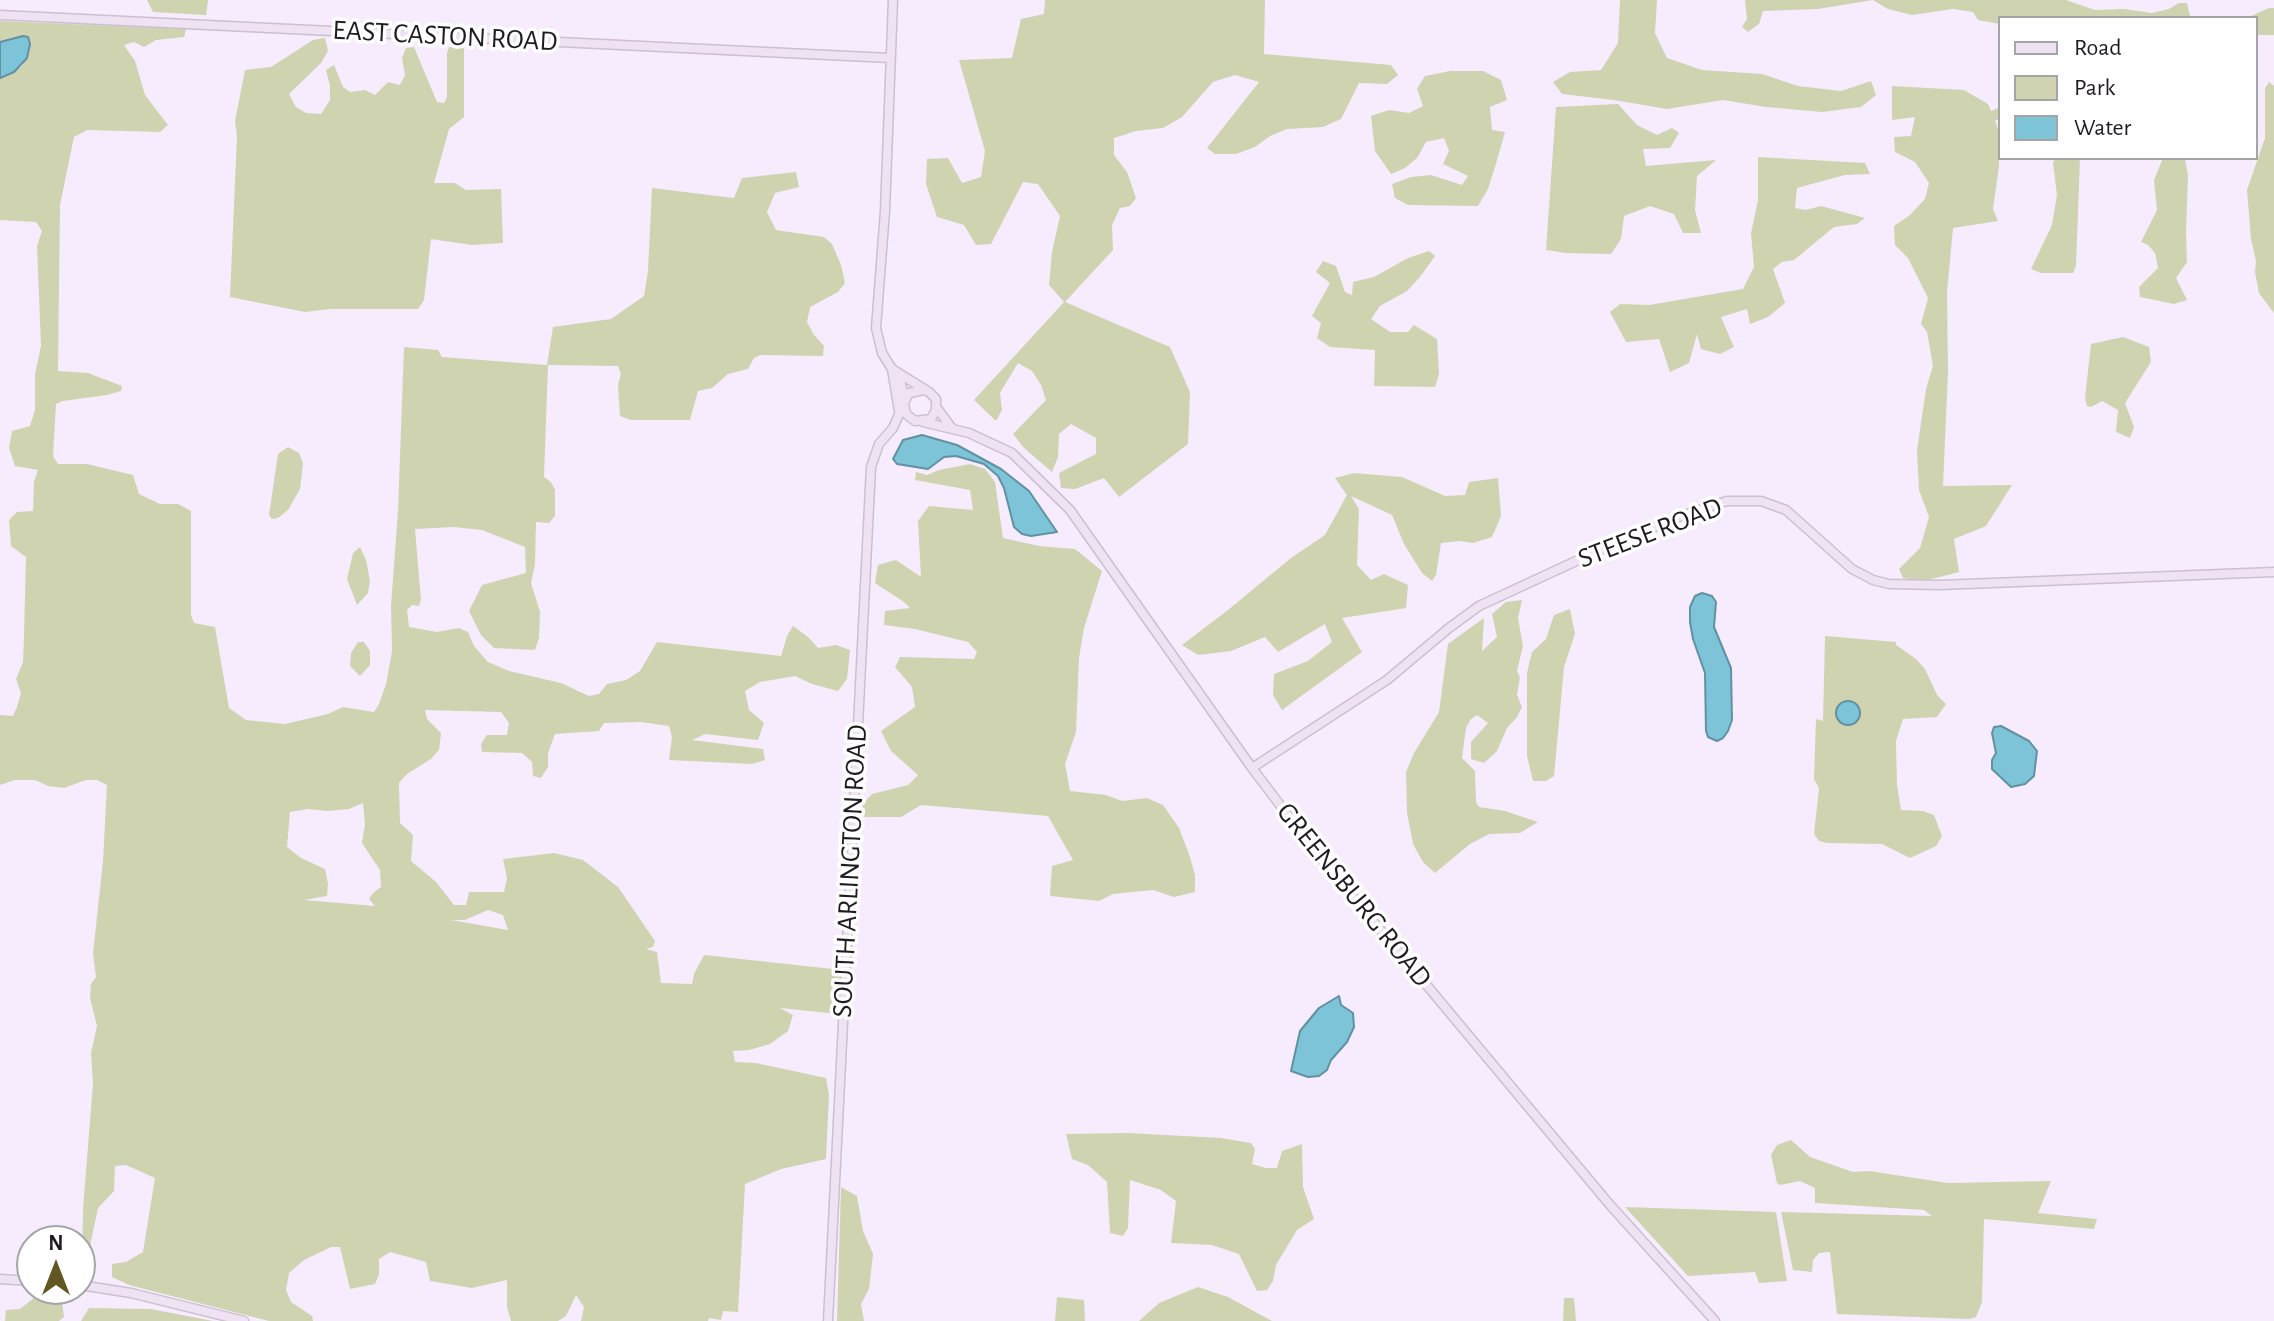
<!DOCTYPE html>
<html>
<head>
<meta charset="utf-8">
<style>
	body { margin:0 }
	#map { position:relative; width:2274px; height:1321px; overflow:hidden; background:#f7ecfd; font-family:"Alegreya Sans",sans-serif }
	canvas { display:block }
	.legend { position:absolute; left:1998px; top:16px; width:260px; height:144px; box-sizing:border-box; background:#fff; border:2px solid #a5a4a7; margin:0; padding:10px 14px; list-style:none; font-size:24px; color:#1f1b22 }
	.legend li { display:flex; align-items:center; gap:16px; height:40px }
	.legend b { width:40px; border:2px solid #a5a4a7 }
	.north { position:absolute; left:16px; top:1225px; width:80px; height:80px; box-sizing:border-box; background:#fff; border:2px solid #a5a4a7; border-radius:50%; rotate:0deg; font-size:22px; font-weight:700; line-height:32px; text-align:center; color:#1f1b22 }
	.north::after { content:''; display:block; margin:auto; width:28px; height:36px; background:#625622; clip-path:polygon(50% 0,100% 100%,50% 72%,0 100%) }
</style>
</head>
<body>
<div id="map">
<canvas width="2274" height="1321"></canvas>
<ul class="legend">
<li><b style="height:10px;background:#efe2f3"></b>Road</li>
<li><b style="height:22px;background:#cfd3b0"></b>Park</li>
<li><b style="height:22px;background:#7dc4d9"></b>Water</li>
</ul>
<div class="north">N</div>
</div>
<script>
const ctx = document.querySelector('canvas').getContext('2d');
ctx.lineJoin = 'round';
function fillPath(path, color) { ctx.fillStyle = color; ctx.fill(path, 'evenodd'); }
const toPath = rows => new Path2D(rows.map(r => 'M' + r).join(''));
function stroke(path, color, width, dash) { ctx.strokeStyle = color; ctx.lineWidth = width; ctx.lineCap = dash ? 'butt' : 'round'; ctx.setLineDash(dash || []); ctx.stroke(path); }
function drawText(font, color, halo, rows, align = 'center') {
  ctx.font = font + ' "Alegreya Sans",sans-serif'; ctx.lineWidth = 7; ctx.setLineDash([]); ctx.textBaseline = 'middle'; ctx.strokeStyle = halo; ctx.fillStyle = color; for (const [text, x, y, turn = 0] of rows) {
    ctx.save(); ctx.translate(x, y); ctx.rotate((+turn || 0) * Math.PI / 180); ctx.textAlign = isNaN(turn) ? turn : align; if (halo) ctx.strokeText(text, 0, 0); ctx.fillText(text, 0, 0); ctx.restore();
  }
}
const green = toPath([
	[147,0,208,0,206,15,153,12],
	[1045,0,1265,0,1264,54,1391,65,1398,75,1387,84,1359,83,1341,119,1323,127,1287,129,1270,136,1255,147,1236,154,1215,154,1207,148,1259,82,1235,75,1213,82,1182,117,1163,128,1136,131,1114,138,1114,155,1127,172,1136,198,1130,206,1120,208,1112,225,1113,250,1065,302,1170,347,1190,392,1188,444,1119,497,1104,478,1075,489,1061,488,1059,473,1096,454,1096,438,1071,424,1059,434,1058,457,1052,472,1024,448,1013,434,1046,400,1041,385,1032,371,1018,363,1000,393,1002,410,996,421,974,400,1064,302,1049,285,1052,252,1060,216,1038,184,1023,182,991,244,976,245,964,225,937,217,926,184,927,159,948,158,962,183,981,177,985,151,959,60,1012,58,1021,19,1044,14],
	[1620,0,1657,0,1655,33,1667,58,1702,70,1762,74,1798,86,1841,91,1871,81,1876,95,1861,107,1822,112,1766,107,1723,100,1667,109,1614,100,1562,94,1553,82,1570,72,1601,70,1618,43],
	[1745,0,2066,0,2095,10,2124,9,2152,13,2169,9,2179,3,2187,3,2190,16,2000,18,2000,24,1978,20,1973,12,1953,9,1912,15,1888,9,1873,0,1818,9,1763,11,1759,24,1748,32,1742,27,1747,19],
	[2269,8,2274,8,2274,35,2256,35,2256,18,2247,18],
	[0,21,186,29,184,37,156,40,144,47,134,42,124,45,135,61,145,95,168,125,160,132,87,130,74,137,60,205,58,371,88,373,122,386,121,391,107,395,63,401,56,404,53,456,58,464,87,464,133,475,139,494,160,504,178,504,191,511,191,615,194,623,215,627,229,708,246,720,285,724,328,714,343,707,374,712,379,704,386,684,392,651,391,606,398,511,404,347,438,350,442,357,547,365,553,327,611,319,644,296,648,271,652,188,734,198,742,178,796,172,799,187,775,193,767,212,776,230,824,237,832,244,841,265,845,283,838,292,810,307,807,322,814,335,824,346,823,356,760,355,754,358,748,369,728,374,712,388,698,391,690,420,631,420,620,416,618,385,621,374,618,366,548,365,544,477,551,482,555,490,555,516,549,523,536,522,535,564,531,583,540,612,539,638,535,650,494,648,481,635,469,611,482,585,526,573,525,547,482,530,454,527,415,529,421,600,419,606,412,605,407,610,409,627,437,632,459,628,468,632,474,646,488,662,509,671,561,683,589,696,599,694,607,684,626,680,640,671,657,642,781,656,787,636,793,626,808,637,818,648,836,645,850,650,847,679,838,691,812,684,795,676,760,682,745,691,749,710,764,723,758,740,705,734,692,740,763,749,765,760,752,764,669,760,672,737,669,726,641,722,604,723,599,731,555,734,548,753,548,767,541,778,533,776,532,762,522,753,482,752,481,744,487,735,507,735,509,723,501,712,425,710,427,719,441,733,439,750,431,759,407,774,399,783,400,823,413,835,411,861,436,882,454,905,466,905,469,892,504,892,507,878,503,859,554,853,583,860,618,887,655,941,653,947,646,949,657,952,661,983,692,984,694,974,704,955,842,970,838,1014,780,1008,793,1015,788,1031,770,1044,749,1050,733,1051,735,1062,756,1063,826,1078,829,1095,826,1159,781,1169,745,1184,738,1312,723,1311,721,1320,709,1318,708,1321,581,1321,584,1307,576,1295,566,1316,558,1321,511,1321,507,1307,507,1280,472,1288,430,1281,426,1262,390,1252,379,1259,379,1274,375,1284,350,1289,340,1247,331,1247,304,1260,289,1273,286,1290,291,1302,312,1316,313,1321,269,1321,129,1285,112,1277,112,1264,126,1262,143,1252,155,1178,126,1165,115,1166,114,1191,98,1208,90,1246,91,1267,87,1276,82,1274,83,1209,93,1083,91,1053,97,1026,90,998,91,984,96,977,93,954,103,861,107,785,97,780,86,780,64,788,48,786,35,780,15,780,0,785,0,715,13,716,17,707,21,693,16,679,23,662,24,635,26,557,11,546,9,520,17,512,33,511,34,482,38,470,15,466,9,448,12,431,30,426,35,410,35,374,41,346,37,246,42,231,36,222,0,220,0,78,22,66,30,51,23,36,0,42],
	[363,803,365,824,362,843,380,870,381,887,373,893,369,899,375,906,304,900,327,896,328,884,325,869,301,858,287,847,290,812,308,809,327,811,349,809],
	[488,910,503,915,508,930,451,920,465,920],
	[325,38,328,51,321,63,289,94,296,107,306,113,321,114,330,100,330,86,326,70,334,65,343,87,350,92,365,90,375,95,388,82,399,85,401,83,405,75,402,58,406,48,414,47,437,102,444,103,447,97,447,53,449,47,464,48,464,117,449,129,434,183,455,183,466,190,501,189,503,243,472,245,431,239,424,300,418,309,330,309,305,312,230,297,237,136,235,121,245,70,271,67,313,40],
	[1450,71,1483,71,1501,80,1507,100,1490,107,1492,130,1505,132,1495,167,1488,189,1478,206,1408,205,1395,198,1392,184,1411,177,1431,175,1462,185,1468,176,1443,164,1449,151,1444,138,1426,142,1417,158,1405,168,1391,174,1375,151,1371,116,1389,110,1409,113,1423,106,1417,89,1425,76],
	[2269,82,2274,86,2274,313,2259,293,2255,272,2256,261,2251,239,2247,190,2265,138,2265,88],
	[1892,86,1964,90,1988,104,1991,111,2000,107,2000,118,1995,121,1999,131,1999,166,1993,209,1998,221,1953,228,1947,292,1948,372,1943,486,2012,485,1986,526,1954,539,1959,572,1924,581,1903,578,1899,569,1920,548,1929,517,1919,490,1917,450,1926,389,1933,366,1927,332,1921,324,1928,298,1908,258,1895,245,1894,226,1910,215,1925,199,1929,183,1915,162,1895,152,1894,137,1911,136,1915,117,1892,120],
	[1618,104,1637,125,1657,135,1672,128,1679,133,1670,148,1643,149,1646,166,1716,160,1697,176,1695,210,1701,233,1683,233,1674,214,1650,206,1624,216,1621,239,1611,254,1566,253,1546,250,1556,107],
	[1758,157,1865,163,1870,174,1845,175,1797,188,1795,208,1806,210,1821,206,1865,218,1857,224,1834,227,1794,260,1782,262,1773,269,1785,303,1768,317,1750,324,1747,309,1721,317,1734,347,1720,354,1701,349,1697,334,1689,363,1670,372,1659,339,1626,342,1610,312,1620,304,1649,305,1743,289,1754,267,1751,233,1758,200],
	[2055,158,2080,158,2076,266,2073,273,2041,273,2031,269,2052,225,2057,195,2053,163],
	[2163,158,2185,158,2188,176,2186,231,2187,262,2176,278,2187,300,2174,304,2140,297,2139,287,2158,268,2155,253,2148,245,2141,242,2157,210,2154,180],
	[1429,251,1435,256,1420,277,1407,291,1380,306,1371,319,1390,332,1408,332,1414,325,1437,339,1439,374,1435,387,1374,386,1375,350,1330,347,1317,338,1321,323,1312,316,1330,283,1316,272,1323,261,1336,266,1345,292,1352,295,1353,282,1374,277,1408,258],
	[2123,337,2149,347,2151,362,2125,403,2134,427,2130,438,2116,432,2118,410,2102,401,2091,407,2087,406,2085,398,2091,344],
	[288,447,299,453,303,463,300,489,288,510,278,518,272,519,269,515,278,454],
	[970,464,985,469,995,482,1003,538,1039,546,1075,549,1102,571,1084,628,1079,658,1076,732,1065,764,1070,791,1106,795,1122,801,1147,798,1163,805,1179,828,1189,854,1195,875,1195,892,1174,897,1153,890,1113,894,1099,901,1050,896,1052,866,1073,860,1048,816,921,805,901,817,864,817,862,805,872,794,908,785,918,775,891,751,881,731,915,707,912,687,895,667,900,657,974,659,977,652,968,642,915,629,884,625,885,611,910,608,904,602,875,583,878,565,896,560,921,577,918,521,929,506,973,510,970,490,915,480,916,472,927,475,939,470],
	[1354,473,1402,477,1445,496,1465,495,1469,482,1498,478,1501,516,1492,537,1473,543,1460,541,1441,543,1436,575,1432,581,1422,573,1404,544,1392,515,1351,496,1359,509,1357,565,1371,580,1384,574,1408,585,1406,608,1342,618,1362,652,1282,710,1273,695,1274,674,1308,661,1332,642,1325,624,1278,652,1265,637,1231,651,1198,655,1182,645,1228,610,1291,558,1325,535,1347,495,1335,478],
	[360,547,366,560,370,581,368,593,357,605,347,579,353,553],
	[1522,600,1518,618,1523,646,1517,671,1520,677,1517,695,1522,707,1517,717,1507,728,1497,751,1484,763,1471,759,1471,742,1488,723,1477,715,1471,719,1466,728,1462,758,1475,771,1476,802,1479,807,1505,811,1538,822,1520,833,1489,834,1470,844,1435,873,1423,862,1413,844,1407,813,1406,772,1414,753,1439,712,1448,644,1484,618,1482,651,1497,637,1492,614,1506,602],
	[1570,609,1575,634,1564,667,1554,776,1546,781,1533,781,1527,756,1527,673,1532,652,1546,639,1554,615],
	[1825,636,1896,642,1896,645,1916,659,1925,669,1937,695,1946,704,1937,717,1903,719,1896,741,1897,785,1901,810,1923,811,1934,815,1942,836,1936,846,1910,858,1882,844,1827,843,1819,841,1814,834,1819,788,1814,779,1816,719,1823,721],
	[358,642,364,642,370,651,370,665,360,676,350,666,351,653],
	[1128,1133,1221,1138,1251,1143,1255,1149,1252,1164,1266,1168,1277,1168,1282,1151,1302,1144,1303,1187,1314,1219,1297,1230,1276,1265,1273,1281,1267,1290,1257,1291,1239,1254,1212,1245,1171,1243,1176,1201,1161,1190,1130,1180,1128,1228,1123,1236,1110,1233,1107,1182,1088,1165,1072,1159,1066,1134],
	[1791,1140,1810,1157,1853,1172,1869,1171,1948,1183,2051,1181,2038,1213,2097,1219,2094,1229,1984,1219,1982,1302,1976,1317,1969,1319,1837,1314,1830,1252,1819,1253,1813,1260,1812,1272,1793,1270,1781,1212,1932,1216,1924,1210,1815,1203,1815,1188,1800,1181,1780,1185,1777,1183,1771,1155,1777,1145],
	[841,1187,857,1196,863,1231,873,1254,869,1289,861,1304,864,1321,837,1321],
	[1625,1207,1776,1212,1787,1281,1759,1283,1755,1272,1688,1276],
	[1198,1287,1228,1297,1272,1321,1139,1321,1159,1303],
	[55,1292,62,1302,64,1317,59,1321,5,1321,6,1310,20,1309,35,1297],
	[1057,1297,1084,1300,1085,1321,1055,1321],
	[1564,1298,1574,1298,1576,1321,1563,1321],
	[89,1308,151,1309,213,1321,81,1321]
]);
const water = toPath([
	[23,36,28,37,30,44,27,58,14,72,0,78,0,42,23,36],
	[922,435,957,445,1001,469,1029,491,1057,532,1031,536,1022,534,1014,527,1004,488,998,476,984,464,956,456,944,457,928,469,897,464,893,459,903,440,922,435],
	[1702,593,1712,596,1716,602,1714,627,1731,668,1732,720,1728,731,1723,738,1717,741,1708,737,1706,731,1705,673,1693,639,1690,622,1690,607,1695,596,1702,593],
	'1836 713a12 12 0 1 1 24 0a12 12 0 1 1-24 0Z',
	[2001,726,2029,741,2037,751,2034,776,2025,784,2011,787,1992,769,1992,760,1996,753,1992,733,1994,727,2001,726],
	[1339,996,1341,1005,1353,1013,1354,1027,1347,1042,1331,1060,1327,1070,1319,1076,1308,1077,1291,1071,1300,1031,1319,1008,1339,996]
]);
const secondary = toPath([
	[893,0,885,211,876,328,882,353,892,369,929,392,936,399,936,410,931,419,915,421,906,414,904,403,909,393,924,390],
	[0,15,890,58],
	[892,369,899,411],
	[899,375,905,401],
	[937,408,951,427],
	[923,422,969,433,1012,453,1070,510,1252,768,1318,855,1610,1205,1715,1321],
	[1252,768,1387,680,1449,628,1479,606,1602,549,1681,516,1727,501,1761,501,1786,510,1852,569,1873,580,1889,584,1940,585,2274,572],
	[0,1279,32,1281],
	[80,1285,131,1293,244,1321],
	[828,1321,871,467,879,444,893,428,904,403]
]);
const streetNames = [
	["EAST CASTON ROAD",445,36,3],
	["STEESE ROAD",1650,533,-21],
	["SOUTH ARLINGTON ROAD",850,871,-87],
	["GREENSBURG ROAD",1354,895,51]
];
fillPath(green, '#cfd3b0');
fillPath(water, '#7dc4d9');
stroke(water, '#6191a2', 2);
stroke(secondary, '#cbbfd2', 11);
stroke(secondary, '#efe2f3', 8);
drawText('28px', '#1f1b22', '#fff', streetNames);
</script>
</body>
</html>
